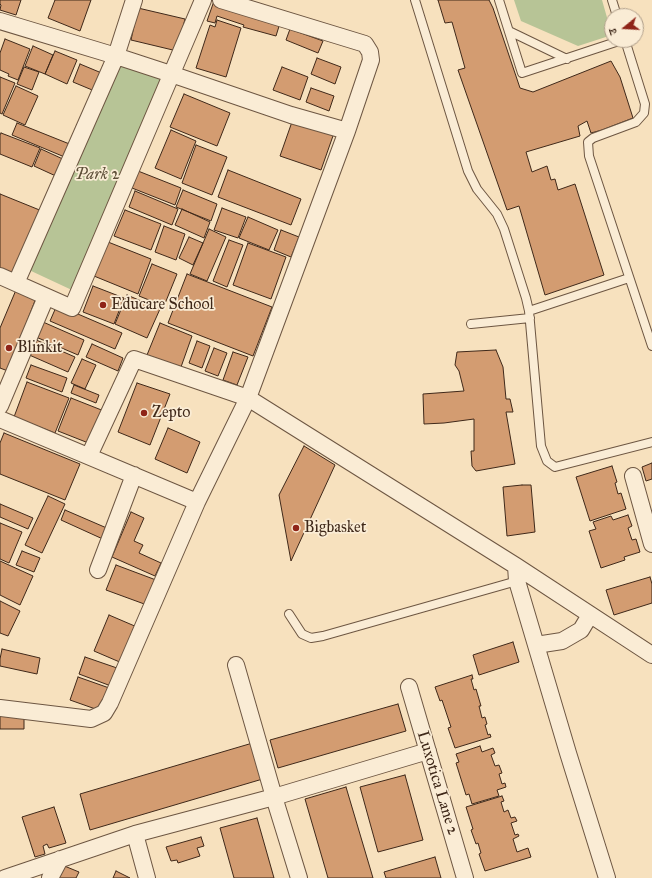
<!DOCTYPE html>
<html>
<head>
<meta charset="utf-8">
<style>
	body { margin:0 }
	#map { position:relative; width:652px; height:878px; overflow:hidden; background:#f7e1be; font-family:"IM FELL Great Primer","Noto Serif Devanagari",serif }
	canvas { display:block }
	.north { position:absolute; left:604px; top:8px; width:40px; height:40px; box-sizing:border-box; background:#faecd5; border:1px solid #af9e8a; border-radius:50%; rotate:252deg; font-size:11px; font-weight:700; line-height:16px; text-align:center; color:#3f2819 }
	.north::after { content:''; display:block; margin:auto; width:14px; height:18px; background:#8f2418; clip-path:polygon(50% 0,100% 100%,50% 72%,0 100%) }
</style>
</head>
<body>
<div id="map">
<canvas width="652" height="878"></canvas>
<div class="north">उ</div>
</div>
<script>
const ctx = document.querySelector('canvas').getContext('2d');
ctx.lineJoin = 'round';
function fillPath(path, color) { ctx.fillStyle = color; ctx.fill(path, 'evenodd'); }
const toPath = rows => new Path2D(rows.map(r => 'M' + r).join(''));
function stroke(path, color, width, dash) { ctx.strokeStyle = color; ctx.lineWidth = width; ctx.lineCap = dash ? 'butt' : 'round'; ctx.setLineDash(dash || []); ctx.stroke(path); }
function drawText(font, color, halo, rows, align = 'center') {
  ctx.font = font + ' "IM FELL Great Primer",serif'; ctx.lineWidth = 3.5; ctx.setLineDash([]); ctx.textBaseline = 'middle'; ctx.strokeStyle = halo; ctx.fillStyle = color; for (const [text, x, y, turn = 0] of rows) {
    ctx.save(); ctx.translate(x, y); ctx.rotate((+turn || 0) * Math.PI / 180); ctx.textAlign = isNaN(turn) ? turn : align; if (halo) ctx.strokeText(text, 0, 0); ctx.fillText(text, 0, 0); ctx.restore();
  }
}
const green = toPath([
	[514,0,602,0,612,35,578,46,521,21],
	[118,64,164,80,74,291,29,270]
]);
const building = toPath([
	[0,0,21,0,16,15,0,10,1,5,0,4,0,0],
	[55,0,91,0,80,31,48,18,55,0],
	[438,0,489,0,493,8,520,88,533,92,611,61,620,77,633,118,602,130,591,133,587,121,578,126,580,136,526,152,532,172,547,166,551,180,555,179,558,190,575,184,604,275,545,295,519,206,507,210,458,70,465,68,452,22,445,23,438,0],
	[214,1,280,23,276,36,243,27,244,25,217,16,215,23,207,21,214,1],
	[138,8,185,19,177,51,131,40,138,8],
	[217,20,241,28,226,77,196,68,210,25,215,27,217,20],
	[290,29,323,41,318,53,286,40,290,29],
	[5,39,30,49,18,80,8,76,9,74,0,70,0,53,5,39],
	[33,46,53,55,45,74,25,66,33,46],
	[55,51,77,60,67,84,45,74,55,51],
	[317,58,341,67,335,84,311,74,317,58],
	[80,64,104,74,97,92,73,82,80,64],
	[24,67,39,72,32,90,17,84,24,67],
	[282,67,308,77,300,100,273,90,282,67],
	[0,77,15,83,2,114,0,113,0,77],
	[16,86,38,96,25,125,3,115,16,86],
	[311,88,334,96,329,111,306,102,311,88],
	[184,94,230,113,217,146,170,127,184,94],
	[293,119,334,133,321,170,280,156,293,119],
	[17,123,72,145,67,158,12,135,17,123],
	[171,130,196,141,181,179,155,168,171,130],
	[1,133,40,148,32,167,0,154,0,135,1,133],
	[196,145,227,157,212,195,182,183,196,145],
	[41,149,65,160,58,177,34,166,41,149],
	[228,170,301,199,291,225,218,197,228,170],
	[138,171,181,188,175,205,132,188,138,171],
	[183,190,217,204,211,221,176,207,183,190],
	[135,191,178,209,172,225,129,207,135,191],
	[0,194,42,211,16,277,0,270,0,194],
	[222,208,246,217,238,238,214,230,222,208],
	[182,209,210,222,204,238,175,225,182,209],
	[125,210,161,224,151,250,114,236,125,210],
	[248,217,278,230,269,250,239,238,248,217],
	[164,226,185,234,176,260,155,252,164,226],
	[209,229,226,237,207,281,190,274,209,229],
	[281,230,299,237,291,257,274,250,281,230],
	[189,237,203,243,193,265,179,258,189,237],
	[229,240,243,245,227,287,213,281,229,240],
	[108,242,151,259,138,294,94,276,108,242],
	[248,243,286,257,271,299,233,285,248,243],
	[152,264,177,274,164,306,139,296,152,264],
	[187,274,272,307,253,356,168,323,187,274],
	[93,286,124,298,114,324,83,312,93,286],
	[16,290,36,298,8,371,0,368,0,328,16,290],
	[127,295,160,309,147,338,115,324,127,295],
	[57,305,122,333,115,349,50,321,57,305],
	[43,322,84,340,78,355,36,337,43,322],
	[160,323,192,336,181,367,147,355,160,323],
	[34,339,75,357,68,372,27,354,34,339],
	[197,341,210,346,202,368,189,363,197,341],
	[92,344,123,358,118,371,86,357,92,344],
	[214,348,227,353,218,376,205,371,214,348],
	[496,350,503,367,506,399,510,399,513,412,506,412,515,464,476,471,472,466,471,451,474,451,474,419,444,423,424,424,423,394,464,391,459,371,455,365,457,352,496,350],
	[233,352,248,357,237,385,223,380,233,352],
	[82,359,96,365,85,389,71,383,82,359],
	[31,365,67,378,62,392,26,378,31,365],
	[27,382,69,398,55,433,14,417,27,382],
	[137,383,170,394,150,445,118,432,137,383],
	[74,385,99,395,96,403,71,393,74,385],
	[71,398,104,411,91,444,58,431,71,398],
	[168,428,200,442,187,473,155,459,168,428],
	[4,433,80,464,65,500,0,474,0,443,4,433],
	[304,446,335,465,291,561,279,495,304,446],
	[652,463,652,479,646,481,642,467,652,463],
	[612,466,617,482,615,483,618,494,621,493,626,509,590,521,576,477,612,466],
	[522,485,531,485,535,532,507,536,503,487,522,485],
	[48,496,65,504,42,553,25,545,48,496],
	[0,504,33,518,28,529,0,517,0,504],
	[65,510,109,529,105,540,61,520,65,510],
	[131,512,144,518,134,541,143,545,139,553,161,563,155,576,112,557,131,512],
	[628,515,632,526,628,528,632,540,636,539,640,552,624,557,625,560,601,568,589,531,596,529,593,522,611,516,613,520,628,515],
	[0,523,22,532,9,563,0,559,0,523],
	[22,551,40,558,34,572,16,565,22,551],
	[0,561,33,576,20,605,0,595,0,561],
	[116,565,156,580,147,605,106,590,116,565],
	[650,577,652,584,652,603,614,615,606,590,650,577],
	[0,601,20,611,8,636,0,633,0,601],
	[109,615,137,627,122,663,94,651,109,615],
	[513,642,519,662,479,675,473,655,513,642],
	[2,649,40,658,37,674,0,666,0,659,2,649],
	[85,657,117,668,111,686,79,674,85,657],
	[472,675,473,679,471,679,474,690,476,689,481,706,479,706,482,718,485,717,487,724,485,725,488,735,490,734,491,737,455,748,448,728,451,727,442,700,440,701,435,687,472,675],
	[78,677,112,689,104,712,70,700,78,677],
	[398,704,406,731,278,768,270,740,398,704],
	[0,713,24,713,24,729,0,729,0,713],
	[256,742,266,778,90,830,80,794,256,742],
	[480,746,482,752,493,748,495,753,491,755,495,766,499,765,502,773,499,774,502,784,505,783,506,787,497,790,499,796,472,804,469,794,466,795,456,763,459,762,456,754,480,746],
	[405,775,423,840,378,852,360,787,405,775],
	[346,787,373,878,328,878,305,799,346,787],
	[502,796,504,801,501,802,504,812,508,810,511,818,515,817,517,821,511,823,515,835,518,834,519,836,513,839,517,852,528,848,531,857,485,871,479,854,481,853,478,843,476,844,471,830,473,829,466,807,502,796],
	[54,807,66,843,49,848,47,844,43,846,45,854,35,857,22,817,54,807],
	[257,818,274,878,234,878,220,828,257,818],
	[201,837,204,846,197,848,200,856,178,863,177,860,171,861,166,847,201,837],
	[435,857,441,878,386,878,384,872,435,857],
	[62,865,79,872,76,878,56,878,62,865],
	[116,871,130,878,113,878,116,871]
]);
const lane = toPath([
	[415,0,468,171,477,189,497,214,504,229,526,298,529,311,541,446,547,461,555,467,652,442],
	[499,0,522,73,622,40],
	[612,0,617,16],
	[509,31,567,59],
	[625,40,645,104,644,113,636,122,593,138,588,142,589,156,652,346],
	[529,311,629,278],
	[471,324,530,318],
	[289,614,302,634,311,638,323,636,517,581]
]);
const street = toPath([
	[0,21,116,56,171,74,291,115,347,131],
	[0,276,72,308,203,0],
	[16,283,116,56,134,0],
	[0,406,46,297],
	[0,419,197,502],
	[89,456,134,359,248,398,516,566,652,655],
	[633,476,652,544],
	[516,566,517,581,568,753,607,878],
	[98,570,134,475],
	[536,645,562,641,581,630,590,615],
	[236,665,274,797,299,878],
	[409,687,465,878],
	[0,708,91,719,104,713,110,703,197,502,248,398,347,131,371,60,370,52,365,44,221,0],
	[135,834,147,878],
	[5,878,135,834,274,797,428,751],
	[50,878,60,859]
]);
const markers = [
	[103,305,4,"#8f2418"],
	[9,348,4,"#8f2418"],
	[144,413,4,"#8f2418"],
	[296,528,4,"#8f2418"]
];
const parkNames = [
	["Park 2",97,175]
];
const poiNames = [
	["Educare School",111,305],
	["Blinkit",17,348],
	["Zepto",152,413],
	["Bigbasket",304,528]
];
const streetNames = [
	["Luxotica Lane 2",437,783,73]
];
fillPath(green, '#b7c496');
fillPath(building, '#d39c71');
stroke(building, '#3f2819', 1);
stroke(lane, '#6d5642', 10);
stroke(street, '#6d5642', 18);
stroke(lane, '#faecd5', 8);
stroke(street, '#faecd5', 16);
for (const [x, y, r, color] of markers) { const dot = new Path2D(); dot.arc(x, y, r, 0, 2 * Math.PI); ctx.fillStyle = color; ctx.fill(dot); stroke(dot, '#faecd5', 1.5); }
drawText('italic 16px', '#5d4f38', '#faecd5', parkNames);
drawText('16px', '#3f2819', '#faecd5', poiNames, 'left');
drawText('16px', '#3f2819', '#faecd5', streetNames);
</script>
</body>
</html>
